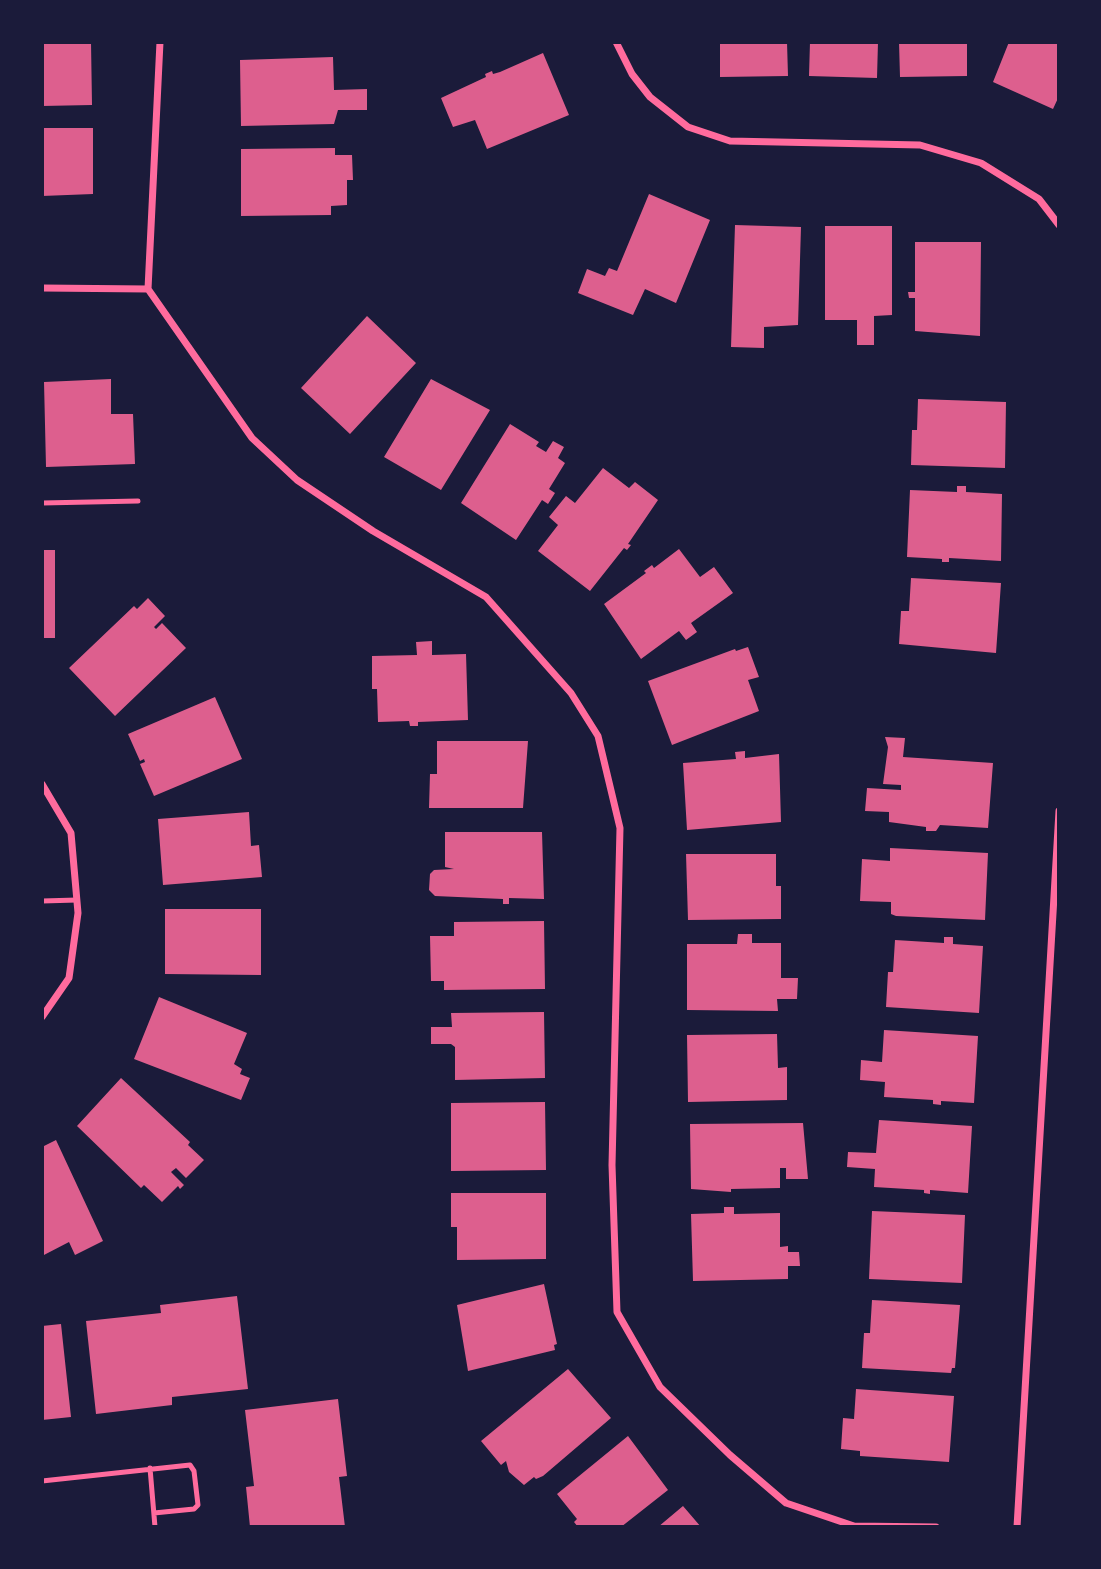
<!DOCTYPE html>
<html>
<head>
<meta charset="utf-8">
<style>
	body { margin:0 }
	#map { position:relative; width:1101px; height:1569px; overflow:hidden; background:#1b1b3a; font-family:Georgia,serif }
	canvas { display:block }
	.frame { position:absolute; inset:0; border:44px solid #1b1b3a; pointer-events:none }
</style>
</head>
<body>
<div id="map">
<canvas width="1101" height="1569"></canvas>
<div class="frame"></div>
</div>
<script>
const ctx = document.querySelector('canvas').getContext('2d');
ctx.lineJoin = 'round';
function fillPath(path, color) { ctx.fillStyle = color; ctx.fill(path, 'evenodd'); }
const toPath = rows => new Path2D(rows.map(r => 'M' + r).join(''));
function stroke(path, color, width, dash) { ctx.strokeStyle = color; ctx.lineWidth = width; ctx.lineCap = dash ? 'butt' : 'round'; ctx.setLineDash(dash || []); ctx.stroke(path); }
const building = toPath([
	[42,42,91,42,92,105,42,106],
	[720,42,787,42,788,76,720,77],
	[810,42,878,42,877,78,809,76],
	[899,42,967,42,967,76,900,77],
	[1009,42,1059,42,1059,96,1053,109,993,82],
	[543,53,569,115,487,149,475,120,453,127,441,98,486,77,485,74,492,71,493,74,500,72],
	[333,57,334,90,367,89,367,110,338,110,334,124,241,126,240,60],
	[42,128,93,128,93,194,42,196],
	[335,148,335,155,352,155,353,180,347,180,347,205,331,206,331,215,241,216,241,149],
	[649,194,710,220,676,303,645,289,633,315,578,293,587,269,605,276,609,268,617,271],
	[735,225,801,227,798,325,764,327,764,348,731,347],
	[825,226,892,226,892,315,874,316,874,345,857,345,857,320,825,320],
	[915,242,981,242,980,336,915,331,915,298,909,298,908,292,915,292],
	[367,316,416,363,350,434,301,388],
	[111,379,111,414,133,414,135,464,46,467,44,382],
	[431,379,490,410,441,490,384,457],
	[918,399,1006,402,1005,468,911,465,912,430,917,430],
	[510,424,539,442,536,446,546,452,553,441,564,447,558,458,565,463,549,489,555,493,548,504,542,500,516,540,461,503],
	[603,468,629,488,635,482,658,500,628,544,631,545,627,550,624,548,590,591,538,551,558,525,549,517,566,496,575,503],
	[957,486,966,486,966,492,1002,494,1001,561,949,558,949,562,942,562,942,559,907,557,910,490,957,492],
	[679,549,700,577,714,567,733,593,691,623,697,632,686,640,679,631,641,659,604,604,646,573,644,571,652,565,654,568],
	[42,550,55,550,55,638,42,638],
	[911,578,1001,583,996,653,899,644,901,611,909,611],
	[148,598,165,616,154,627,156,629,162,623,186,648,115,716,69,668,134,606,137,609],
	[432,641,432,655,466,654,468,720,418,722,418,726,410,726,409,721,378,722,377,689,372,689,372,656,417,655,416,642],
	[748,647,759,677,748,680,759,711,672,745,648,681,735,649,736,651],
	[215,697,242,759,154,796,140,764,145,762,144,759,140,761,128,734],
	[885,737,905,738,903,757,993,763,988,828,940,825,936,831,926,831,926,827,889,822,889,812,865,811,867,788,901,790,901,785,883,784,888,747],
	[437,741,528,741,523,808,429,808,430,774,437,774],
	[745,751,745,758,779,754,781,822,687,830,683,763,736,759,735,752],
	[249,812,251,846,259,845,262,877,163,885,158,819],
	[445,832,542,832,544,899,509,898,509,904,503,904,503,899,435,896,429,890,430,874,434,870,454,869,445,867],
	[890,848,988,853,985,920,896,916,891,914,891,902,860,901,862,859,890,861],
	[686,854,776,854,776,886,781,886,781,919,688,920],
	[165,909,261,909,261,975,165,974],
	[544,921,545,989,444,990,444,981,431,981,430,936,454,936,454,922],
	[738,934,752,934,752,943,781,943,781,978,798,978,797,999,777,999,778,1011,687,1010,687,944,737,944],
	[944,937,953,937,953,944,983,946,979,1013,886,1007,888,972,893,972,895,940,944,943],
	[159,997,247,1033,234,1064,242,1069,240,1074,250,1078,241,1100,134,1059],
	[544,1012,545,1078,455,1080,455,1047,451,1044,431,1044,431,1027,452,1027,451,1013],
	[884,1030,978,1036,974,1103,941,1101,941,1105,933,1104,933,1100,884,1097,885,1082,860,1080,861,1060,882,1062],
	[777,1034,778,1068,787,1067,787,1100,688,1102,687,1035],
	[121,1078,190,1142,188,1145,204,1160,186,1178,176,1168,171,1172,184,1185,180,1189,178,1186,162,1202,144,1185,141,1188,77,1126],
	[545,1102,546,1170,451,1171,451,1103],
	[879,1120,972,1126,968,1193,930,1190,930,1194,924,1193,924,1190,874,1187,875,1169,847,1167,848,1152,876,1153],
	[803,1123,808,1179,786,1179,786,1168,780,1168,780,1188,731,1189,731,1192,691,1189,690,1124],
	[56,1140,103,1241,75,1255,69,1242,42,1256,42,1147],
	[451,1193,546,1193,546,1259,457,1260,457,1227,451,1227],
	[724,1207,734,1207,734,1214,780,1213,780,1247,788,1246,788,1252,799,1252,800,1266,788,1266,788,1279,693,1281,691,1214,724,1213],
	[872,1211,965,1215,962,1283,869,1279],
	[544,1284,557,1344,554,1345,555,1350,468,1371,457,1305],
	[237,1296,248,1389,172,1397,172,1405,96,1414,86,1321,161,1313,160,1305],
	[872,1300,960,1305,955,1368,952,1368,951,1373,862,1368,864,1333,870,1333],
	[61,1324,71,1417,42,1420,42,1326],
	[568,1369,611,1418,543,1476,536,1479,534,1477,524,1485,509,1472,506,1461,501,1465,481,1441],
	[856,1389,954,1396,949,1462,860,1456,860,1451,841,1449,843,1418,854,1419],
	[338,1399,347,1476,339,1477,345,1527,250,1527,246,1487,254,1486,245,1410],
	[628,1436,668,1490,621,1527,578,1527,574,1522,577,1519,557,1494],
	[683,1506,701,1527,658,1527]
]);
const service = toPath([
	[42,503,138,501],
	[42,901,77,900],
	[150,1468,155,1527],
	[42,1481,190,1465,194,1471,198,1505,194,1509,154,1513]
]);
const minor = toPath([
	[160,42,148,289,252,438,297,480,373,531,486,597,571,693,598,736,620,828,612,1165,617,1312,660,1387,730,1455,786,1503,854,1526,936,1527],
	[616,42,632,74,650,97,688,127,730,141,920,145,981,163,1039,199,1059,225],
	[42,288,148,289],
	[42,784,71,833,78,913,69,978,42,1017],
	[1017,1527,1059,811]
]);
fillPath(building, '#dd5f8e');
stroke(service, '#ff6b9d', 5);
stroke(minor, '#ff6b9d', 7);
</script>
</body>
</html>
